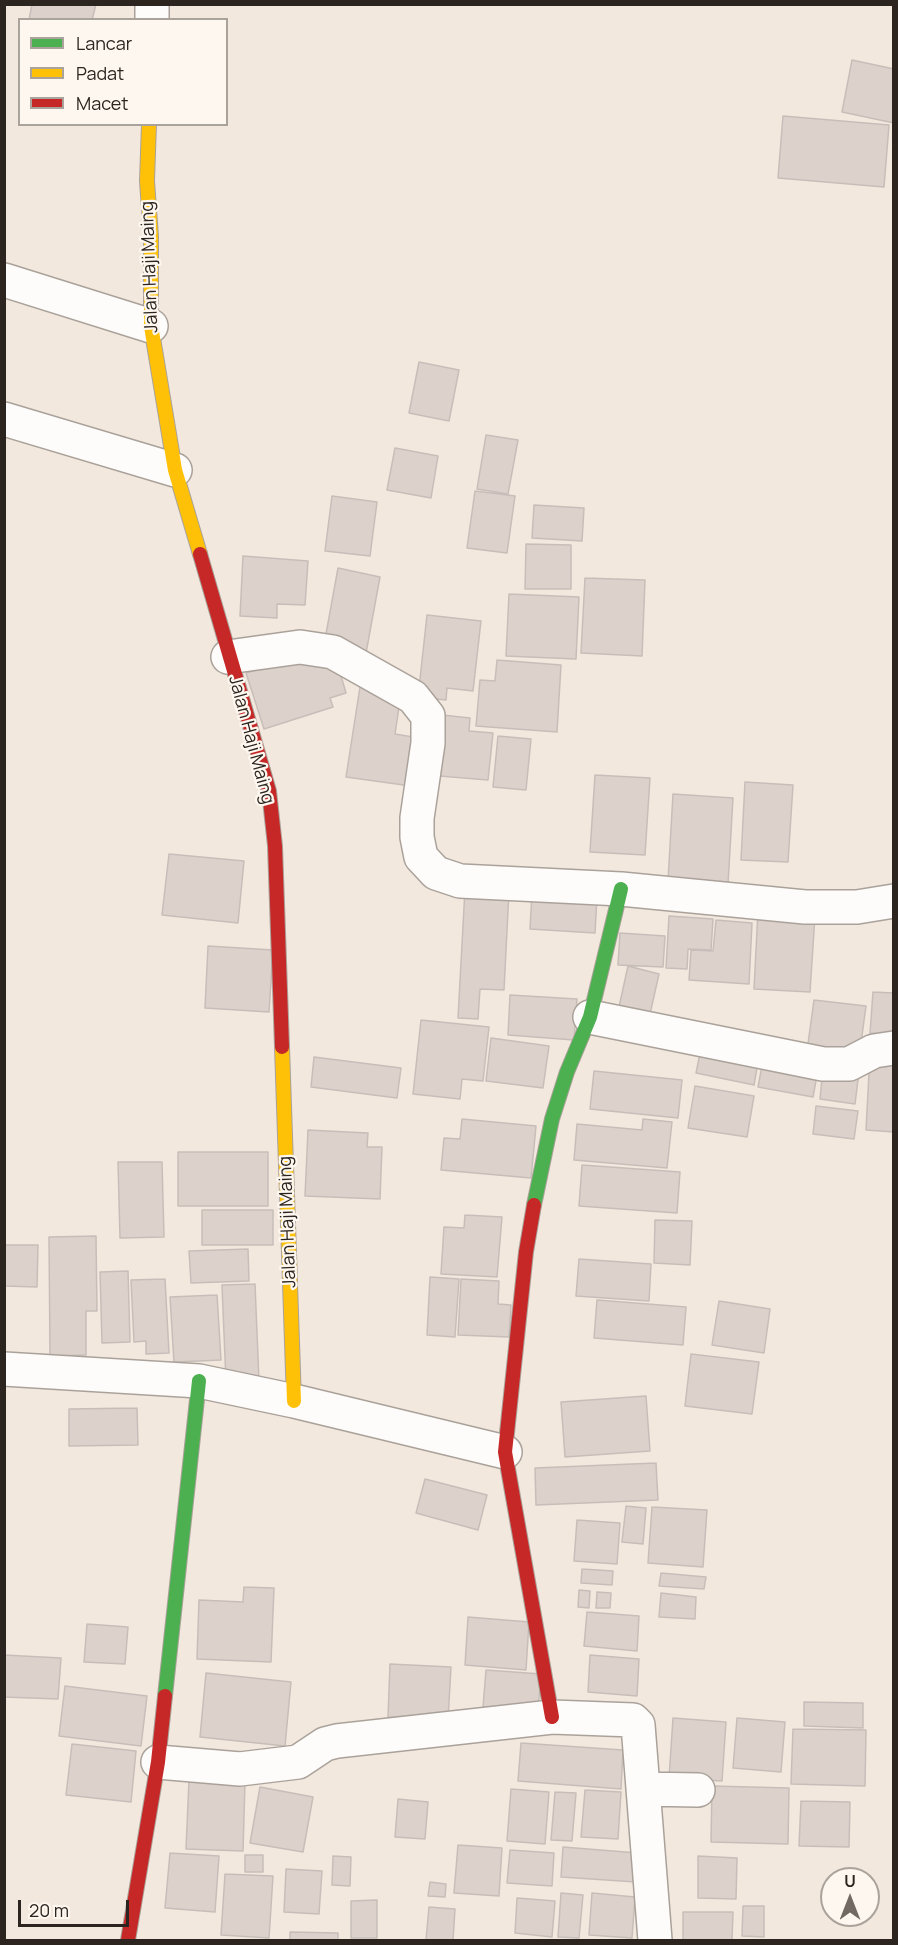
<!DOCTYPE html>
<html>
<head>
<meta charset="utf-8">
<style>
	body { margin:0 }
	#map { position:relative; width:898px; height:1945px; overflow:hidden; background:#f2e8de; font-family:Manrope,sans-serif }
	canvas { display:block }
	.frame { position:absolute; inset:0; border:6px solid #2c251f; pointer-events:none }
	.legend { position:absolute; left:18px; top:18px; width:210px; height:108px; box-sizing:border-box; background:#fef7f0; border:2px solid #aaa39c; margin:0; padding:8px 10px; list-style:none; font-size:18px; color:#2c251f }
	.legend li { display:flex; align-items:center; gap:12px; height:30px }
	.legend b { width:30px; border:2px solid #aaa39c }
	.north { position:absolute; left:820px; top:1867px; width:60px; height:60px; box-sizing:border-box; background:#fef7f0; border:2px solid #aaa39c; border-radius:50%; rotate:0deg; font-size:16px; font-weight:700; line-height:24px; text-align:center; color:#2c251f }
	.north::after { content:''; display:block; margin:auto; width:21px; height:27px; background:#716962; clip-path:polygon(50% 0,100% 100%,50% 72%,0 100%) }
	.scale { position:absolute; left:18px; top:1900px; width:111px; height:27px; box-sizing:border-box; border:3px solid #2c251f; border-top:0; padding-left:8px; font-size:18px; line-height:21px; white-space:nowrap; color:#2c251f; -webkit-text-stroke:4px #fef7f0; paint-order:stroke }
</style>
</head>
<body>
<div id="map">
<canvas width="898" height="1945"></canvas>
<div class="frame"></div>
<ul class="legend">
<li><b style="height:8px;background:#4caf50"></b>Lancar</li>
<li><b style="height:8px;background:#ffc107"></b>Padat</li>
<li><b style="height:8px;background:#c62828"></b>Macet</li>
</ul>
<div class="north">U</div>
<div class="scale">20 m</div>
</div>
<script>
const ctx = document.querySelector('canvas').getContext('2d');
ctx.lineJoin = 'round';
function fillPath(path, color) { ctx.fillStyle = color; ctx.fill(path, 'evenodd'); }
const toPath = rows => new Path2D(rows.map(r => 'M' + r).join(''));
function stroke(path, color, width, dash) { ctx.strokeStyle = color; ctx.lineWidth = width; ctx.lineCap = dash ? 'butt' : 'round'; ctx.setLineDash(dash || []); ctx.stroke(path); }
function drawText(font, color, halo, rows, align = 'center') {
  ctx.font = font + ' Manrope,sans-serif'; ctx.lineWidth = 4.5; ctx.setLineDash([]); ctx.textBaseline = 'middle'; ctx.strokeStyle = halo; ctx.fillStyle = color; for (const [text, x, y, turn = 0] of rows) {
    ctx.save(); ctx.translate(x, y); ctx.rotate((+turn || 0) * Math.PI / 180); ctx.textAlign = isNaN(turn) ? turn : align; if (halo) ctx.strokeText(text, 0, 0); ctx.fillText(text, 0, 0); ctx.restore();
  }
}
const building = toPath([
	[32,4,96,4,92,20,29,20,32,4],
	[852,60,894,69,894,123,842,112,852,60],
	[783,116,889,125,884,187,778,178,783,116],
	[419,362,459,370,449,421,409,413,419,362],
	[486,435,518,440,508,494,477,489,486,435],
	[395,448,438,456,431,498,387,490,395,448],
	[475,491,515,496,507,553,467,548,475,491],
	[332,496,377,502,370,556,325,551,332,496],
	[534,505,584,508,582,541,532,538,534,505],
	[526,544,571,545,571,589,525,589,526,544],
	[243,556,308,561,305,605,277,604,277,618,240,616,243,556],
	[338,568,380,577,366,653,324,645,338,568],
	[585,578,645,580,642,656,581,653,585,578],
	[509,594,579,597,576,659,506,656,509,594],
	[427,615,481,621,473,691,447,688,446,700,418,697,427,615],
	[316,652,337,662,346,693,330,698,333,707,264,729,246,673,316,652],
	[497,660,561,665,557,732,476,726,480,680,495,681,497,660],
	[360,687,401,694,395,734,425,739,418,787,346,777,360,687],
	[433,714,470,718,469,731,493,733,488,780,427,775,433,714],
	[498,736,531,739,526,790,493,787,498,736],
	[595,775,650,778,645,855,590,852,595,775],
	[745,782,793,785,788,862,741,860,745,782],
	[673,794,733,798,728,884,668,881,673,794],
	[169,854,244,861,238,923,162,915,169,854],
	[465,889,509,891,504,990,480,989,478,1019,458,1018,465,889],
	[532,893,597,897,595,933,530,929,532,893],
	[758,911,815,915,810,992,754,989,758,911],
	[669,916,713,919,711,950,688,949,687,969,666,968,669,916],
	[716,920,752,923,749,984,689,980,691,950,713,951,716,920],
	[620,933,665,936,663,967,618,965,620,933],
	[208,946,273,950,269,1012,205,1008,208,946],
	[628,966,659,974,650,1014,619,1007,628,966],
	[873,992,894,993,894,1035,870,1033,873,992],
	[510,995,577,999,574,1040,508,1035,510,995],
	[814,1000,866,1006,859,1058,807,1051,814,1000],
	[421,1020,489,1027,483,1081,462,1079,460,1099,413,1094,421,1020],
	[491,1038,549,1046,543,1088,486,1081,491,1038],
	[702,1044,759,1056,754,1085,696,1073,702,1044],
	[870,1054,894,1055,894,1132,866,1130,870,1054],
	[764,1055,819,1064,813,1097,758,1087,764,1055],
	[314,1057,401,1068,397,1098,311,1087,314,1057],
	[823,1068,859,1072,855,1104,820,1099,823,1068],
	[594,1071,682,1080,678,1118,590,1109,594,1071],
	[695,1086,754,1096,747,1137,688,1128,695,1086],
	[816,1106,858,1111,854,1139,813,1134,816,1106],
	[462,1119,536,1126,531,1178,441,1170,444,1138,460,1139,462,1119],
	[643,1119,672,1122,667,1168,574,1160,577,1124,642,1130,643,1119],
	[308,1130,368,1133,367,1147,382,1147,380,1199,305,1196,308,1130],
	[178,1152,268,1152,268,1206,178,1206,178,1152],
	[118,1162,162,1162,164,1237,120,1238,118,1162],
	[582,1165,680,1172,677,1213,579,1206,582,1165],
	[202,1210,273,1210,273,1245,202,1245,202,1210],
	[465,1215,502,1217,497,1277,441,1274,444,1227,464,1228,465,1215],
	[655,1220,692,1221,690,1265,654,1263,655,1220],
	[96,1236,97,1311,86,1311,86,1355,50,1356,49,1237,96,1236],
	[4,1245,38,1245,37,1287,4,1286,4,1245],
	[248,1249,249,1281,191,1283,189,1251,248,1249],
	[579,1259,651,1264,649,1301,576,1296,579,1259],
	[128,1271,130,1342,102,1343,100,1272,128,1271],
	[430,1277,459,1279,455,1337,427,1335,430,1277],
	[165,1279,169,1353,146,1354,146,1341,134,1342,131,1280,165,1279],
	[461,1279,499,1281,498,1304,511,1305,509,1337,458,1335,461,1279],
	[255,1284,259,1381,226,1382,222,1285,255,1284],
	[217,1295,221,1360,174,1362,170,1297,217,1295],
	[597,1300,686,1307,683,1345,594,1338,597,1300],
	[719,1301,770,1309,764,1353,712,1345,719,1301],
	[691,1354,759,1362,752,1414,685,1406,691,1354],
	[646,1396,650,1451,565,1457,561,1402,646,1396],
	[137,1408,138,1445,69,1446,69,1409,137,1408],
	[656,1463,658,1500,536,1505,535,1468,656,1463],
	[425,1479,487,1495,478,1530,416,1513,425,1479],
	[626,1506,646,1508,643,1544,622,1542,626,1506],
	[652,1507,707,1510,703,1567,648,1563,652,1507],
	[577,1520,620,1523,617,1564,574,1561,577,1520],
	[582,1569,613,1571,612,1585,581,1583,582,1569],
	[661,1573,706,1577,704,1589,659,1586,661,1573],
	[244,1587,274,1588,271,1662,197,1659,199,1600,243,1602,244,1587],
	[579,1590,590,1591,589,1608,578,1607,579,1590],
	[597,1592,611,1593,610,1608,596,1608,597,1592],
	[661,1593,696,1597,695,1619,659,1617,661,1593],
	[587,1612,639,1616,637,1651,584,1646,587,1612],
	[468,1617,529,1622,526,1670,465,1665,468,1617],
	[87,1624,128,1627,125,1664,84,1662,87,1624],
	[4,1655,61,1658,58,1699,4,1697,4,1655],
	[590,1655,639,1659,637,1696,588,1692,590,1655],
	[390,1664,451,1667,448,1720,388,1717,390,1664],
	[486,1670,541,1674,538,1711,483,1707,486,1670],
	[206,1673,291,1682,285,1746,200,1737,206,1673],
	[65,1686,147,1696,141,1746,59,1736,65,1686],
	[804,1702,863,1703,863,1728,804,1726,804,1702],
	[673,1718,726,1722,722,1781,669,1778,673,1718],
	[737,1718,785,1722,781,1772,733,1768,737,1718],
	[793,1729,866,1730,865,1786,791,1784,793,1729],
	[521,1743,623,1750,621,1789,518,1781,521,1743],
	[72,1744,136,1751,131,1802,66,1795,72,1744],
	[189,1780,245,1782,243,1851,186,1849,189,1780],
	[712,1786,789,1788,788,1844,711,1842,712,1786],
	[260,1787,313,1797,303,1852,250,1843,260,1787],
	[511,1789,549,1792,545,1844,507,1841,511,1789],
	[585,1790,621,1792,618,1839,581,1837,585,1790],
	[555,1792,576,1793,572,1841,551,1840,555,1792],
	[398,1799,428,1802,425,1839,395,1837,398,1799],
	[801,1801,850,1802,849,1847,799,1846,801,1801],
	[458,1845,502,1848,499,1896,454,1893,458,1845],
	[563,1847,638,1853,636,1882,561,1877,563,1847],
	[510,1850,554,1853,552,1886,507,1883,510,1850],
	[170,1853,219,1856,215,1912,165,1908,170,1853],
	[245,1855,263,1855,263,1872,245,1872,245,1855],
	[333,1856,351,1857,350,1886,332,1885,333,1856],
	[698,1856,737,1858,736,1899,698,1898,698,1856],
	[286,1869,322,1871,319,1914,284,1912,286,1869],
	[225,1874,273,1876,269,1938,221,1935,225,1874],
	[430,1882,446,1884,445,1897,428,1896,430,1882],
	[561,1893,583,1895,579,1938,558,1937,561,1893],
	[592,1893,635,1897,632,1938,589,1935,592,1893],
	[517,1898,555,1901,552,1937,515,1933,517,1898],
	[377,1900,377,1938,351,1938,351,1901,377,1900],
	[743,1906,764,1906,764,1937,742,1936,743,1906],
	[429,1907,455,1909,453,1940,426,1940,429,1907],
	[683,1912,733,1912,732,1940,683,1940,683,1912],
	[290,1932,338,1933,338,1940,290,1940,290,1932]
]);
const street = toPath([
	[152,20,152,4],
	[4,280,151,326],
	[4,419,175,470],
	[228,657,300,647,333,652,413,697,428,716,428,743,417,818,417,837,421,857,436,873,460,881,621,889,805,907,857,907,894,901],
	[590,1017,823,1064,849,1064,874,1051,894,1048],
	[4,1369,199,1381,294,1401,505,1452],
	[158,1762,240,1769,298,1762,325,1744,337,1741,552,1717,633,1720,638,1725,655,1940],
	[643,1789,698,1790]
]);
const fast = toPath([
	[534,1205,552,1119,567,1072,590,1017,621,889],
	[165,1696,199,1381]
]);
const slow = toPath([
	[149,124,147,181,151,237,151,326,175,470,200,554],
	[282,1047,294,1401]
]);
const jam = toPath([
	[200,554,269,791,275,846,282,1047],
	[534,1205,526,1252,505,1452,552,1717],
	[128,1940,158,1762,165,1696]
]);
const streetNames = [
	["Jalan Haji Maing",150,267,-92],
	["Jalan Haji Maing",251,740,75],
	["Jalan Haji Maing",288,1222,-92]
];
fillPath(building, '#ddd1cc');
stroke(building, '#c8beb9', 1.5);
stroke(street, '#aaa29a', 36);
stroke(fast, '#aaa29a', 16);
stroke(slow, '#aaa29a', 16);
stroke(jam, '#aaa29a', 16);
stroke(street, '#fdfcfa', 33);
stroke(fast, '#4caf50', 14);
stroke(slow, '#ffc107', 14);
stroke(jam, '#c62828', 14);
drawText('18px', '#2c251f', '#fef7f0', streetNames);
</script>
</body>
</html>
